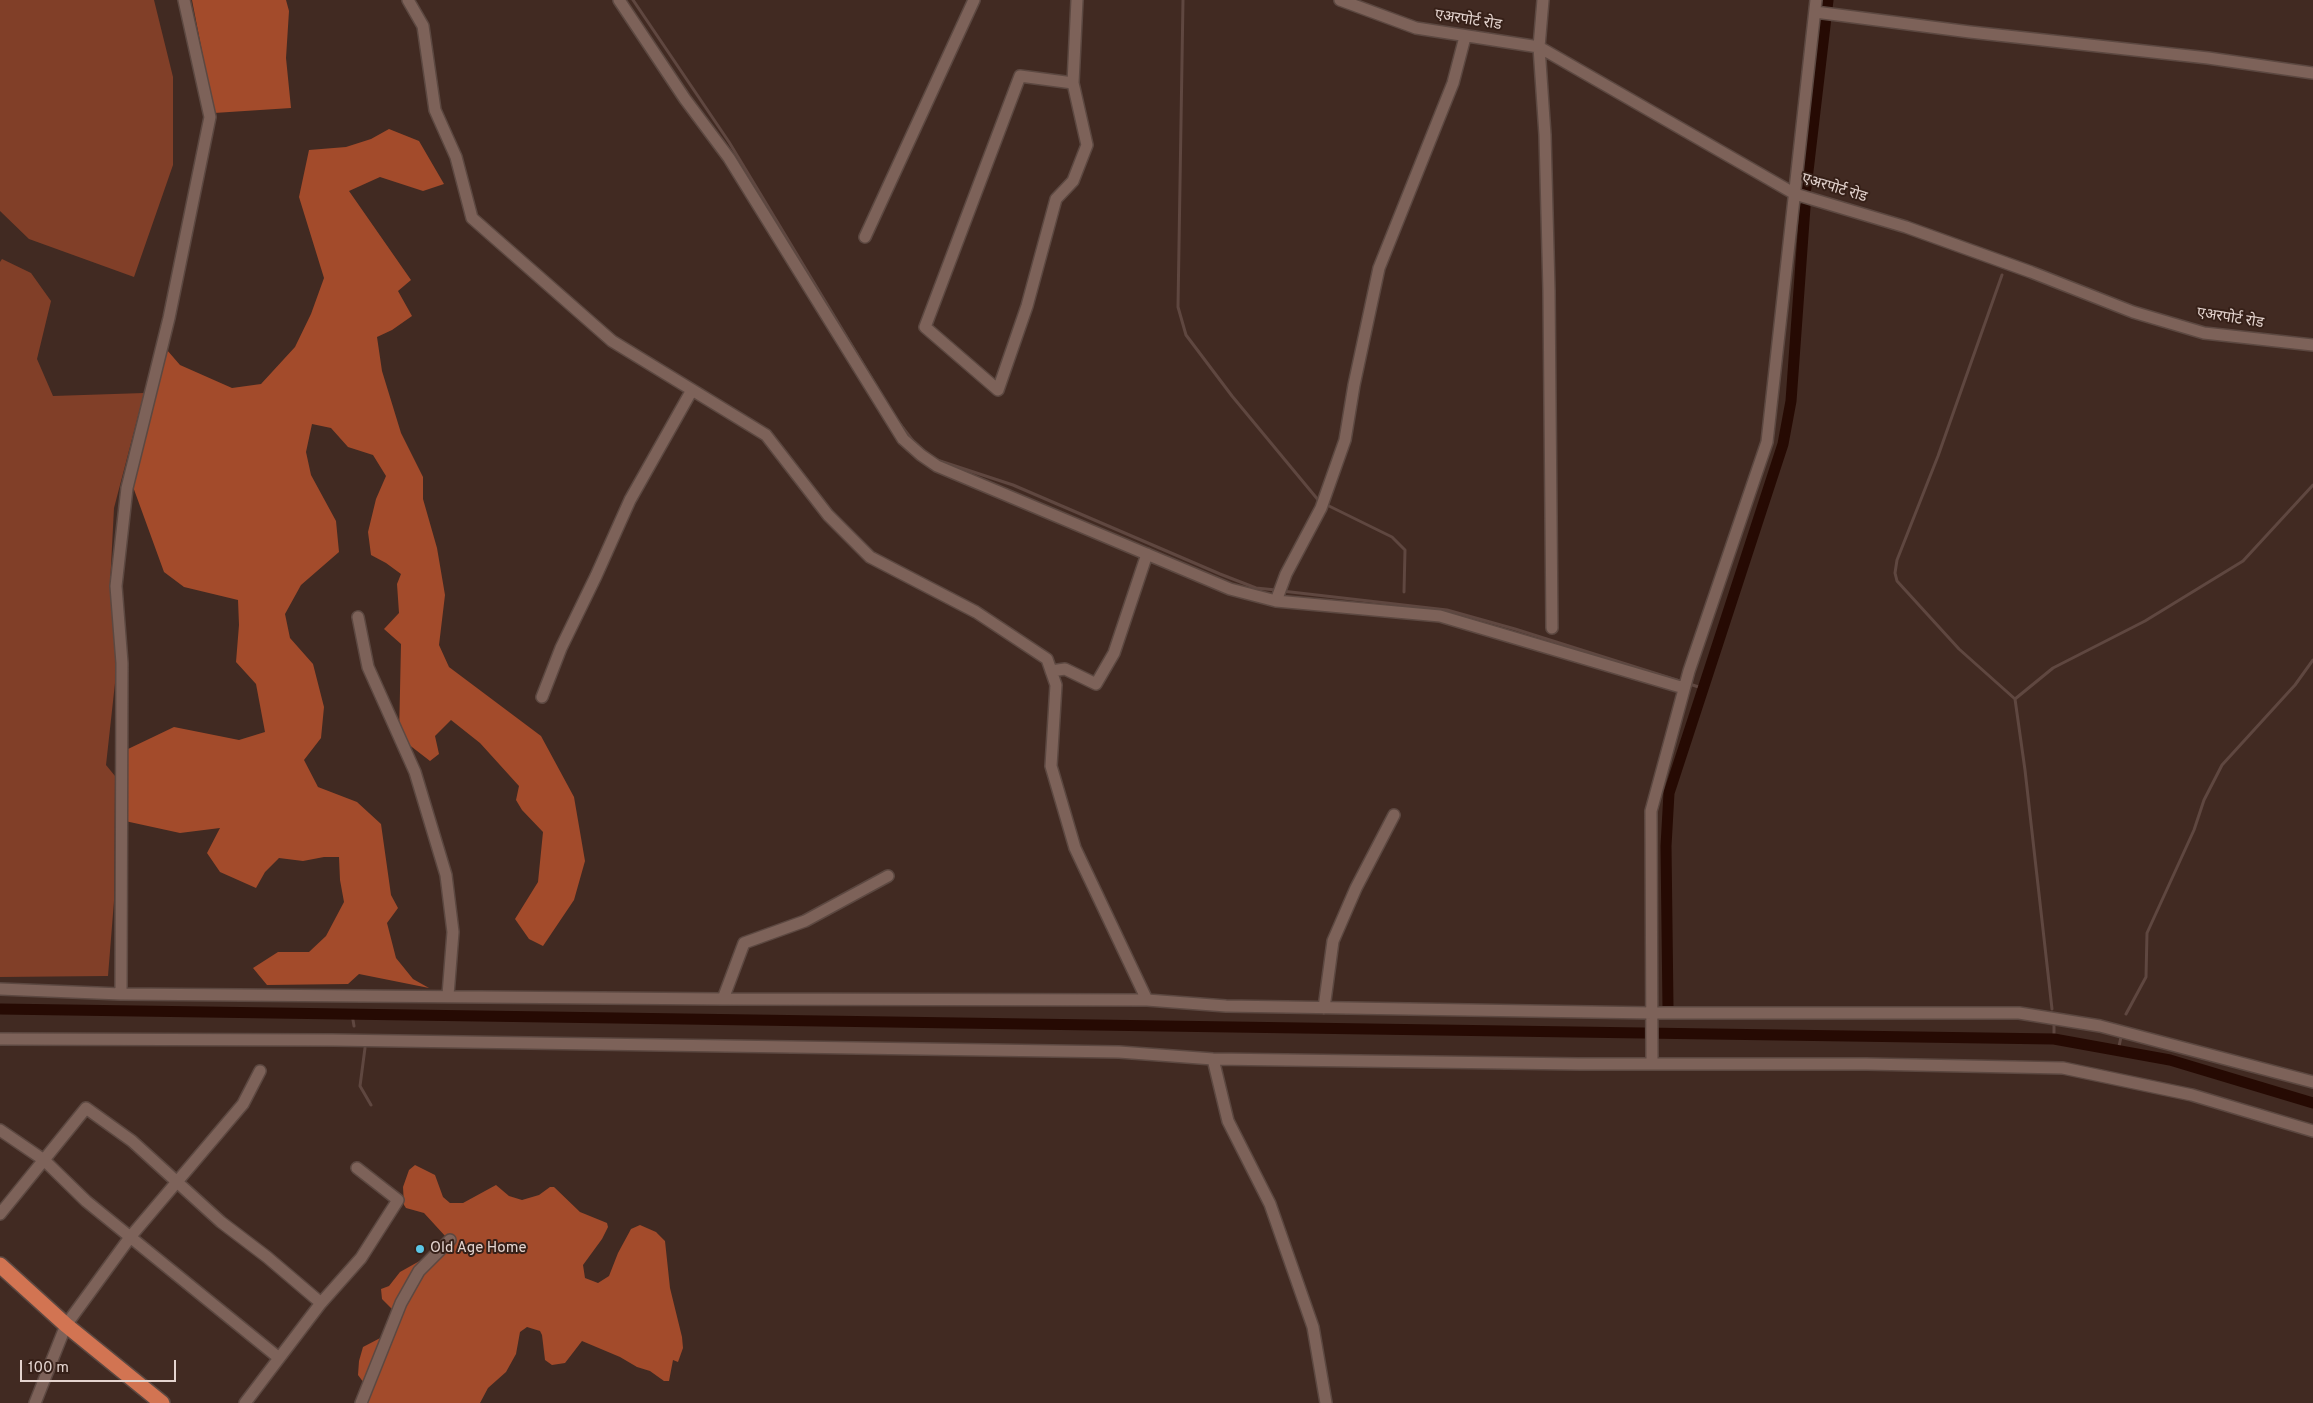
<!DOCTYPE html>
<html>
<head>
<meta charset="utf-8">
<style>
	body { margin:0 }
	#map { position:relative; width:2313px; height:1403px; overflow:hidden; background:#412a22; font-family:Overpass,sans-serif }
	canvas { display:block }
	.scale { position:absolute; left:20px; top:1360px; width:156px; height:22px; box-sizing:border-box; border:2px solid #e4d4cf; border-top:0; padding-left:6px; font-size:15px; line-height:18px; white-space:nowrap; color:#e4d4cf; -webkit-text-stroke:4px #362018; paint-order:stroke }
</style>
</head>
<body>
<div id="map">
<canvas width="2313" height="1403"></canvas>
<div class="scale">100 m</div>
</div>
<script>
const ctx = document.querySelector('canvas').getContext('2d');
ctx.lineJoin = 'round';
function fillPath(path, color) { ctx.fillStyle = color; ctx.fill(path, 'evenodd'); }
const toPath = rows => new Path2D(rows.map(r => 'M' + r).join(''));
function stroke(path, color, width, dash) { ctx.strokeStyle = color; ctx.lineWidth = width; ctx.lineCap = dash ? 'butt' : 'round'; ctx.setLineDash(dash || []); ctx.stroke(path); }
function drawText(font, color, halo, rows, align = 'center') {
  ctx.font = font + ' Overpass,"Noto Sans Devanagari",sans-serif'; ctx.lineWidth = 4; ctx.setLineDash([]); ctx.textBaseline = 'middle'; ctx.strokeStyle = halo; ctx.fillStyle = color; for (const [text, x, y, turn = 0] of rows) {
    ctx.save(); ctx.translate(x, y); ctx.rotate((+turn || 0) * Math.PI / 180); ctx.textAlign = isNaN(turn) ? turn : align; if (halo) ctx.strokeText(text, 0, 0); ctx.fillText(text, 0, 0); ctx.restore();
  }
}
const green = toPath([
	[0,0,154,0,173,77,173,165,134,277,29,239,0,211],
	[2,259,31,273,51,301,37,359,53,396,144,393,114,508,110,585,117,665,106,765,115,776,114,901,108,976,0,977,0,262]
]);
const forest = toPath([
	[192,0,286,0,289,11,286,58,291,108,214,113],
	[389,129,419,141,444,184,423,191,380,177,349,191,411,280,398,291,412,316,392,330,377,337,382,371,401,433,423,477,423,499,437,548,445,595,439,645,449,667,541,736,574,797,585,861,574,900,543,946,529,939,515,919,538,882,543,832,522,810,516,800,519,786,480,743,451,720,435,736,439,754,430,761,399,737,401,644,384,629,399,613,397,584,401,574,386,563,371,555,368,532,376,499,386,476,373,455,348,447,331,428,312,424,306,452,311,475,336,521,339,552,301,585,285,614,290,638,313,664,324,707,321,738,304,760,318,787,357,802,381,824,391,895,398,908,387,923,396,958,413,979,429,988,359,974,348,984,267,985,253,968,278,952,309,952,326,936,344,902,340,880,339,857,324,857,303,861,279,858,265,872,256,888,220,872,207,853,220,828,180,833,125,821,128,749,174,727,239,740,265,732,256,684,236,662,239,625,238,600,184,587,164,572,132,484,167,350,180,365,232,388,261,384,295,347,311,314,324,278,299,197,309,150,346,147,371,139],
	[415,1165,435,1175,443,1197,450,1203,463,1203,496,1185,509,1196,522,1200,539,1195,550,1187,554,1187,580,1212,607,1223,608,1227,602,1239,583,1265,585,1278,598,1283,609,1276,618,1253,631,1229,640,1225,656,1232,665,1241,670,1288,682,1337,683,1348,678,1362,673,1360,669,1381,664,1381,650,1371,637,1367,620,1357,582,1341,565,1363,552,1365,545,1360,542,1335,540,1331,527,1327,520,1332,516,1354,506,1372,488,1388,480,1403,368,1403,361,1398,367,1387,358,1375,359,1361,363,1347,386,1335,393,1310,382,1299,381,1289,389,1286,400,1272,432,1254,426,1255,446,1237,424,1213,406,1208,404,1205,403,1187,409,1170]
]);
const stream = toPath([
	[633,0,729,142,877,387],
	[1183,0,1178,307,1186,335,1232,396,1319,501],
	[2002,275,1938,456,1897,560,1895,573,1897,581,1959,649,2015,699],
	[897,420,913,441],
	[937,460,1013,485,1220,574,1256,588,1276,590],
	[1327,505,1392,537,1405,550,1404,592],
	[1282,591,1447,610,1515,629,1702,688],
	[2052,1009,2025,770,2015,699,2053,668,2145,621,2243,561,2313,485],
	[352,1014,354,1026],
	[2126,1014,2146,977,2147,933,2194,830,2204,800,2222,765,2295,685,2313,660],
	[2054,1023,2054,1039],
	[365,1048,360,1086,371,1105],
	[2118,1051,2121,1037]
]);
const canal = toPath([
	[1806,188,1828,0],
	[1668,1008,1666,846,1669,793,1783,444,1791,401,1805,207],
	[0,1009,2054,1039,2170,1060,2313,1103]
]);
const minor = toPath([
	[408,0,423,26,435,110,456,157,472,218,612,341,766,435,828,515,870,557,976,612,1047,659,1056,685,1051,766,1075,848,1147,1000],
	[619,0,685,99,729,158,903,439,921,455,937,466,1230,589,1276,601,1440,616,1684,688],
	[1340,0,1416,28,1539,47,1795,194,1906,227,2031,272,2133,312,2204,333,2313,345],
	[1543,0,1539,47,1545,135,1549,291,1552,628],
	[1815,12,1970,32,2208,58,2313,73],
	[1073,83,1020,76,925,327,998,390,1027,306,1056,199,1073,181,1087,145,1073,83,1077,0],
	[865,237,974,0],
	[1276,601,1286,574,1321,508,1345,440,1354,385,1379,268,1453,83,1465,37],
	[358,617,368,667,415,772,446,875,453,932,448,995],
	[1051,671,1065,669,1096,684,1114,653,1147,554],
	[542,697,561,648,596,576,630,500,692,390],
	[0,989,121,994,723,999,1147,1000,1226,1006,1652,1013,2019,1013,2100,1026,2313,1082],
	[121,994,122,663,116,586,127,488,169,318,210,117,184,0],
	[723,999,744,943,805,921,888,876],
	[1324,1008,1333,941,1356,888,1394,815],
	[0,1039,333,1040,1119,1052,1213,1059,1579,1064,1866,1064,2063,1068,2192,1095,2313,1131],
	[1213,1059,1228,1121,1270,1204,1313,1327,1326,1403],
	[1652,1062,1651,811,1689,671,1767,442,1816,0],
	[0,1130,44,1160,86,1201,279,1358],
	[0,1214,86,1108,132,1141,221,1222,267,1257,321,1303],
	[35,1403,66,1325,131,1236,243,1104,260,1071],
	[245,1403,321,1303,361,1258,398,1200,357,1168],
	[361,1403,401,1303,419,1271,450,1240]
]);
const highway = toPath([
	[0,1265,66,1325,162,1403]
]);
const markers = [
	[420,1249,5,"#5bc7e7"]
];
const streetNames = [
	["एअरपोर्ट रोड",1468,21,9],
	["एअरपोर्ट रोड",1834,189,17],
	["एअरपोर्ट रोड",2230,319,9]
];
const poiNames = [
	["Old Age Home",430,1249]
];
fillPath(green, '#813f28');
fillPath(forest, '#a34b2b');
stroke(stream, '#5f4740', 3);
stroke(canal, '#260a03', 11);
stroke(minor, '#5c4841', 14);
stroke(highway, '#5c4841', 18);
stroke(minor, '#7d6259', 11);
stroke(highway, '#d27452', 15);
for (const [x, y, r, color] of markers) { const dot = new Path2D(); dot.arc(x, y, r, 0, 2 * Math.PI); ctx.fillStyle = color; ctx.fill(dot); stroke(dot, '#362018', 2); }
drawText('15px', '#e4d4cf', '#362018', streetNames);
drawText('15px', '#e4d4cf', '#362018', poiNames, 'left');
</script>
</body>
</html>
